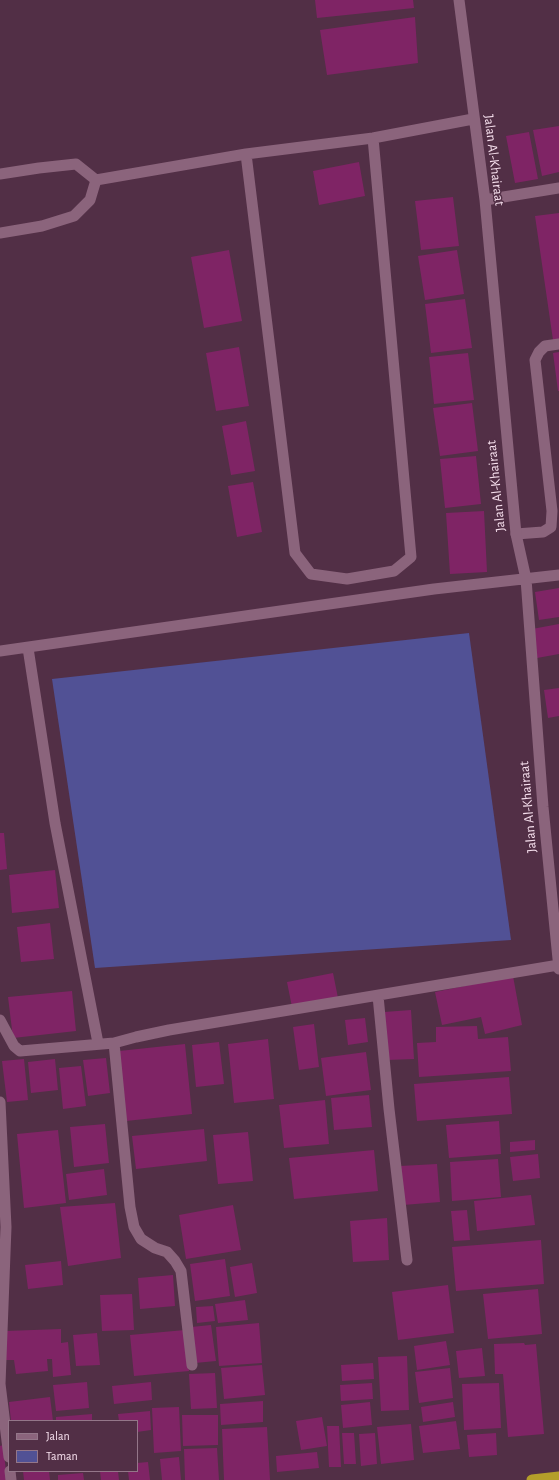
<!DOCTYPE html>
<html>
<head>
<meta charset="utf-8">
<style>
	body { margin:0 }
	#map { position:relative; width:559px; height:1480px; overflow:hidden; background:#522f46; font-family:"Alegreya Sans",sans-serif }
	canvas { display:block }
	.legend { position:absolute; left:8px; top:1420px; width:130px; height:52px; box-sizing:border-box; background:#522f46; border:1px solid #947689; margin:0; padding:5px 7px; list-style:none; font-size:12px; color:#f7e0ee }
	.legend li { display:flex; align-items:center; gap:8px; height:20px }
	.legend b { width:20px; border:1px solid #947689 }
</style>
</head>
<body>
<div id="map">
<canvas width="559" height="1480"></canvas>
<ul class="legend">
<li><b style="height:5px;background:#8b647c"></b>Jalan</li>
<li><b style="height:11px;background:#515195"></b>Taman</li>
</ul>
</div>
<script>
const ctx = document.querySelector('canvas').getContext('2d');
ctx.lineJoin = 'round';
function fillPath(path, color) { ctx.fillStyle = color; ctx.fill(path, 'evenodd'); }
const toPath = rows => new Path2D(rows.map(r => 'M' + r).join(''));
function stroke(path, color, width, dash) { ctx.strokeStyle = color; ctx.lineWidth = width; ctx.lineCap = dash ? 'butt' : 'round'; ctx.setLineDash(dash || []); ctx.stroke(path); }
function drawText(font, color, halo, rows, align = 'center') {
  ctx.font = font + ' "Alegreya Sans",sans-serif'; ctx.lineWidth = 3; ctx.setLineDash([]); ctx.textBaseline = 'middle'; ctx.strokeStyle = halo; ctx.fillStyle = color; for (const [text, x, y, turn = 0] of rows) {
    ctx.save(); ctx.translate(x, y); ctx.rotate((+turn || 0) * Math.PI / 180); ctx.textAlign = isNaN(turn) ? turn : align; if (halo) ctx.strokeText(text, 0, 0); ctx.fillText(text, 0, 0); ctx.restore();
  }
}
const green = toPath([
	[469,633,511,940,95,968,52,679]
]);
const building = toPath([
	[315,0,413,0,414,8,317,18],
	[415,17,418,63,327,75,320,30],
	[559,126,559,172,542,176,533,130],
	[529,132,538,179,515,183,506,136],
	[359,162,365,196,319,205,313,171],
	[453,197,459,246,421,250,415,201],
	[559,213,559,339,553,340,535,216],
	[229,250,242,321,204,328,191,257],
	[457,250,464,294,425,300,418,256],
	[465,299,472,348,431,353,425,304],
	[239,347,249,406,216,411,206,353],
	[559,352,559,391,558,391,553,353],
	[468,353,474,400,434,404,429,357],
	[472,403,478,451,440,456,433,408],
	[246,421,255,471,231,475,222,426],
	[476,456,481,504,445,508,440,459],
	[253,482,262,532,237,537,228,486],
	[484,511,487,572,450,574,446,513],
	[559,588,559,617,539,620,535,592],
	[559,624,559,654,537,658,532,629],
	[559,688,559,716,548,718,544,690],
	[0,833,4,833,7,869,0,870],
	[55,870,59,908,12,913,9,875],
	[50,923,54,959,21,962,17,927],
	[333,973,338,998,292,1007,287,982],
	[513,976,522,1025,485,1034,481,1017,442,1025,435,992],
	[72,991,76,1031,13,1038,8,997],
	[411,1010,414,1059,387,1060,384,1012],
	[365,1018,368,1042,348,1045,345,1020],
	[314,1024,319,1067,299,1070,293,1027],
	[477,1026,478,1039,508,1037,511,1071,419,1077,417,1043,436,1042,436,1027],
	[268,1039,274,1099,234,1103,228,1044],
	[219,1042,224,1084,196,1087,192,1045],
	[185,1044,192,1114,126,1121,119,1051],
	[366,1052,371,1090,326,1096,321,1058],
	[106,1058,110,1093,88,1096,83,1060],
	[24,1059,28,1100,7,1102,2,1061],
	[55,1059,58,1090,31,1093,28,1062],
	[81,1066,86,1106,63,1109,59,1068],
	[509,1077,512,1114,417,1121,414,1084],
	[369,1095,372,1127,334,1130,331,1098],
	[325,1100,329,1144,284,1148,279,1105],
	[499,1121,501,1154,449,1158,446,1125],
	[105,1124,109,1163,74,1167,70,1127],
	[204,1129,207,1161,136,1169,132,1136],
	[58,1130,66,1203,24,1208,17,1134],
	[248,1132,253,1181,218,1184,213,1135],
	[535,1140,535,1150,510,1152,510,1142],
	[374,1150,378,1191,294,1199,289,1158],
	[538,1154,540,1178,513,1181,510,1157],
	[498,1159,501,1197,452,1201,450,1162],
	[437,1164,440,1202,403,1205,400,1166],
	[104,1169,107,1195,69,1200,66,1174],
	[531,1195,535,1225,477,1231,474,1201],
	[115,1203,121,1258,68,1266,60,1207],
	[233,1205,241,1250,186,1259,179,1215],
	[467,1210,470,1240,454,1241,451,1211],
	[387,1218,389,1260,353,1262,350,1221],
	[541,1240,544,1284,456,1291,452,1247],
	[225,1259,230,1296,195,1301,190,1264],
	[61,1261,63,1285,28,1289,25,1265],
	[252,1263,257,1293,235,1297,230,1267],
	[173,1275,175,1306,140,1309,138,1278],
	[448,1285,454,1333,398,1340,392,1292],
	[538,1289,542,1334,488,1339,483,1294],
	[132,1294,134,1330,102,1331,100,1295],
	[245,1300,248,1320,218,1323,215,1304],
	[213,1306,215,1321,197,1323,196,1307],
	[259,1323,262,1363,219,1366,216,1327],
	[211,1325,216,1361,195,1363,191,1327],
	[61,1329,61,1343,68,1342,71,1375,53,1377,52,1359,47,1359,48,1371,16,1374,14,1360,6,1360,5,1331],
	[185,1330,189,1371,134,1376,130,1335],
	[97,1333,100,1365,76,1366,73,1335],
	[446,1341,450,1365,417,1370,414,1346],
	[524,1343,525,1345,536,1344,544,1434,508,1437,503,1374,495,1374,494,1344],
	[482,1348,485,1376,459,1378,456,1351],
	[407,1356,409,1410,381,1411,378,1357],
	[373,1363,374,1379,342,1381,341,1365],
	[262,1365,265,1395,224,1399,221,1368],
	[450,1368,453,1398,419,1403,415,1372],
	[215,1373,217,1408,191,1409,189,1374],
	[87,1382,89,1408,56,1411,53,1385],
	[151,1382,152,1400,114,1404,112,1386],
	[372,1383,373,1399,341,1401,340,1385],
	[499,1383,501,1428,464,1430,462,1384],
	[50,1397,53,1421,11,1421,9,1402],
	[263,1401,263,1422,221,1425,220,1404],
	[370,1402,372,1425,343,1428,341,1405],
	[453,1402,455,1417,423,1422,421,1407],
	[179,1407,181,1451,154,1453,152,1408],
	[150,1411,151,1430,137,1432,137,1421,119,1421,118,1414],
	[92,1414,92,1421,56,1421,56,1417],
	[182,1415,218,1415,218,1445,183,1446],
	[322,1417,327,1446,301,1450,296,1421],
	[456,1421,460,1449,423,1453,419,1426],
	[411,1424,414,1460,381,1464,377,1427],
	[327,1426,339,1426,341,1467,329,1467],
	[267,1427,270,1480,224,1480,222,1429],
	[342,1433,354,1433,356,1464,344,1464],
	[375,1433,377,1464,361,1466,359,1434],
	[496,1433,497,1455,469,1457,467,1435],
	[3,1445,7,1480,0,1480,0,1446],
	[217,1448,219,1480,185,1480,184,1449],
	[317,1452,319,1468,277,1472,276,1456],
	[179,1457,181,1480,162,1480,160,1459],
	[148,1462,150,1480,129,1480,128,1471,137,1471,137,1463],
	[23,1471,49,1471,50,1480,24,1480],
	[100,1471,118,1471,119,1480,101,1480],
	[83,1473,84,1480,58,1480,58,1475]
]);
const service = toPath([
	[516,534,543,532,551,527,552,511,535,360,539,352,545,346,559,344]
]);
const minor = toPath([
	[459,0,485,200,516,534,526,579,543,807,559,969],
	[246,154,295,553,311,574,347,579,394,571,411,557,373,138],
	[0,174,39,168,76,164,96,180],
	[485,200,559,188],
	[0,233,42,226,74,216,90,200,96,180,246,154,373,138,473,119],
	[28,648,55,823,98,1043],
	[0,651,434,589,559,575],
	[378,996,389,1109,407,1260],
	[0,1020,14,1046,20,1051,114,1043,136,1037,169,1030,559,965],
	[114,1043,130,1207,134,1227,141,1239,155,1248,167,1252,175,1261,181,1271,192,1365],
	[0,1102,6,1227,0,1384,9,1457],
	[10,1471,11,1480]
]);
const trunk = toPath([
	[532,1480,559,1477]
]);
const streetNames = [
	["Jalan Al-Khairaat",494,160,83],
	["Jalan Al-Khairaat",496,486,-96],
	["Jalan Al-Khairaat",528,807,-95]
];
fillPath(green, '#515195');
fillPath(building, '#7f2465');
stroke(service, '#8b647c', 11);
stroke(minor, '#8b647c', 11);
stroke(trunk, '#b49e2a', 11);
drawText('14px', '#f7e0ee', '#522f46', streetNames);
</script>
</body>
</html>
